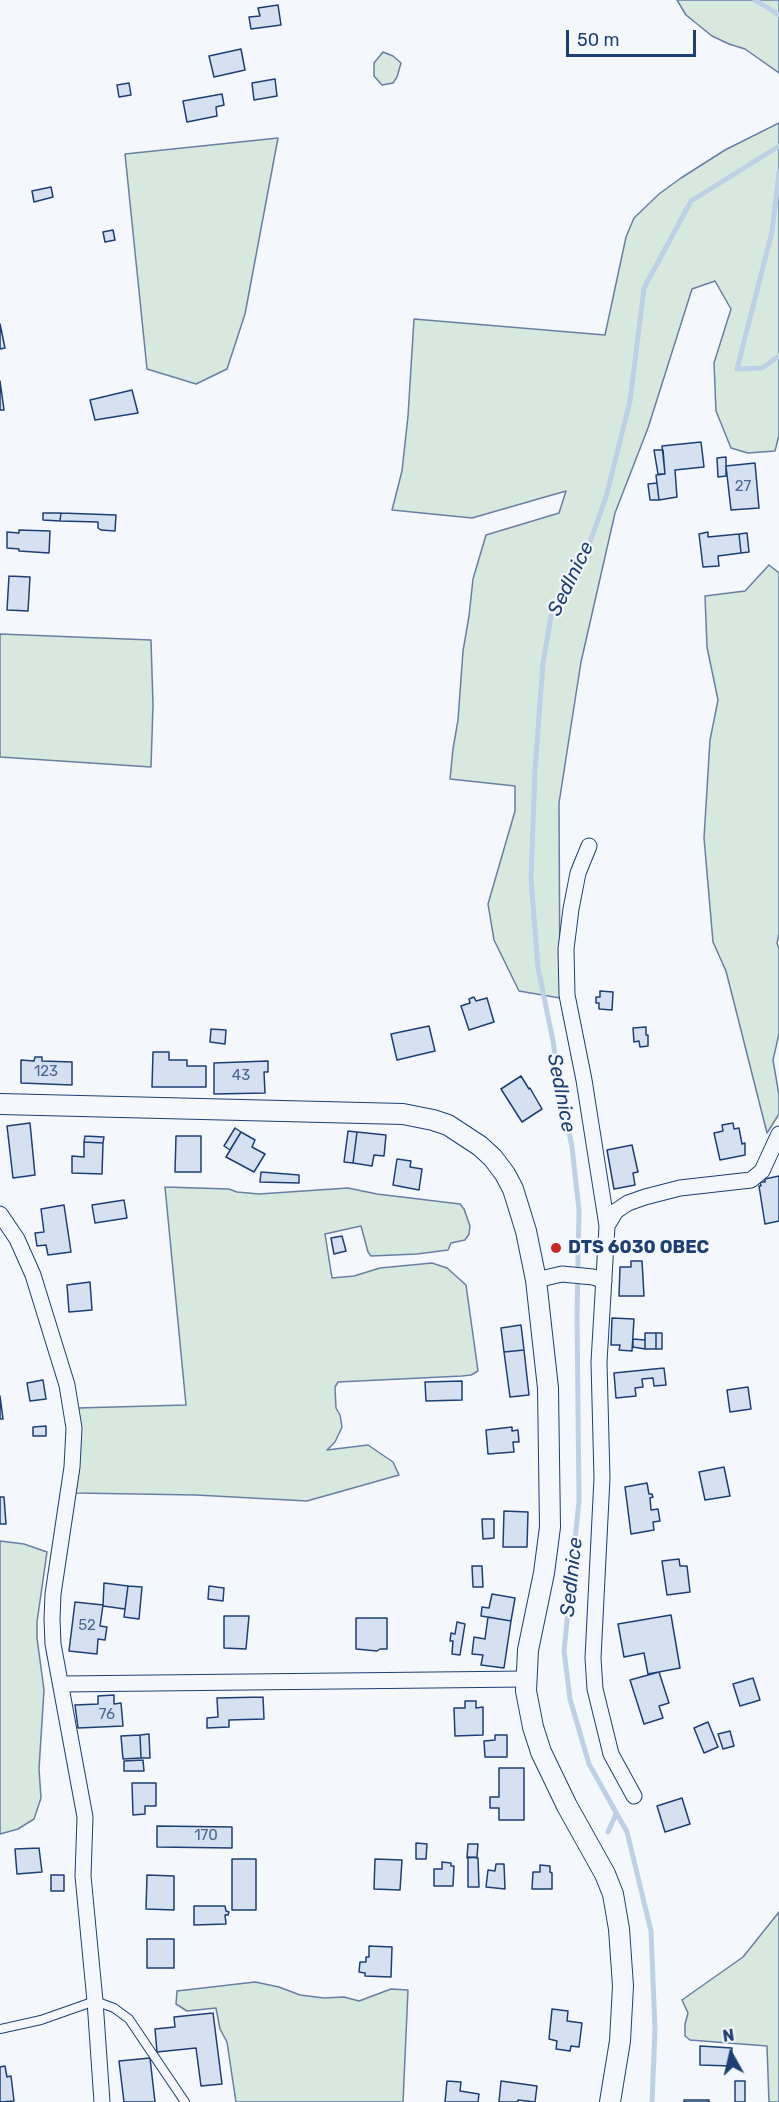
<!DOCTYPE html>
<html>
<head>
<meta charset="utf-8">
<style>
	body { margin:0 }
	#map { position:relative; width:779px; height:2102px; overflow:hidden; background:#f4f7fb; font-family:Rubik,sans-serif }
	canvas { display:block }
	.north { position:absolute; left:701px; top:2024px; width:60px; height:60px; -webkit-text-stroke:4px #f4f7fb; paint-order:stroke; rotate:352deg; font-size:16px; font-weight:700; line-height:24px; text-align:center; color:#1d3f73 }
	.north::after { content:''; display:block; margin:auto; width:21px; height:27px; background:#1d3f73; clip-path:polygon(50% 0,100% 100%,50% 72%,0 100%) }
	.scale { position:absolute; left:566px; top:30px; width:130px; height:27px; box-sizing:border-box; border:3px solid #1d3f73; border-top:0; padding-left:8px; font-size:18px; line-height:21px; white-space:nowrap; color:#1d3f73; -webkit-text-stroke:4px #f4f7fb; paint-order:stroke }
</style>
</head>
<body>
<div id="map">
<canvas width="779" height="2102"></canvas>
<div class="north">N</div>
<div class="scale">50 m</div>
</div>
<script>
const ctx = document.querySelector('canvas').getContext('2d');
ctx.lineJoin = 'round';
function fillPath(path, color) { ctx.fillStyle = color; ctx.fill(path, 'evenodd'); }
const toPath = rows => new Path2D(rows.map(r => 'M' + r).join(''));
function stroke(path, color, width, dash) { ctx.strokeStyle = color; ctx.lineWidth = width; ctx.lineCap = dash ? 'butt' : 'round'; ctx.setLineDash(dash || []); ctx.stroke(path); }
function drawText(font, color, halo, rows, align = 'center') {
  ctx.font = font + ' Rubik,sans-serif'; ctx.lineWidth = 4.5; ctx.setLineDash([]); ctx.textBaseline = 'middle'; ctx.strokeStyle = halo; ctx.fillStyle = color; for (const [text, x, y, turn = 0] of rows) {
    ctx.save(); ctx.translate(x, y); ctx.rotate((+turn || 0) * Math.PI / 180); ctx.textAlign = isNaN(turn) ? turn : align; if (halo) ctx.strokeText(text, 0, 0); ctx.fillText(text, 0, 0); ctx.restore();
  }
}
const green = toPath([
	[677,0,779,0,779,73,745,49,729,44,712,36,686,15,677,0],
	[383,52,393,56,401,63,397,77,393,83,382,85,374,76,374,63,383,52],
	[779,123,779,435,775,451,748,453,731,448,716,411,714,363,731,309,715,281,692,289,648,428,615,513,581,662,559,803,560,998,519,991,494,940,488,904,515,811,515,786,450,779,453,749,458,720,463,651,469,616,473,579,486,535,559,513,566,491,472,518,392,510,402,471,408,416,414,319,605,335,626,237,634,218,659,194,681,178,725,150,779,123],
	[278,138,245,314,227,369,196,384,147,369,125,154,278,138],
	[769,565,779,573,779,934,777,943,779,949,779,1034,773,1060,779,1095,779,1114,767,1133,726,971,713,942,704,838,710,740,718,700,707,647,705,596,745,591,769,565],
	[0,634,151,640,153,705,151,767,0,757,0,634],
	[165,1187,229,1189,237,1192,259,1194,348,1188,377,1194,460,1204,464,1209,470,1226,469,1234,465,1240,451,1243,448,1250,417,1254,371,1256,368,1252,361,1226,325,1234,332,1278,354,1276,380,1268,432,1263,447,1268,466,1285,478,1371,471,1375,462,1376,338,1382,335,1387,336,1408,340,1415,342,1427,335,1442,327,1450,368,1445,393,1462,399,1475,307,1501,196,1495,76,1493,79,1449,77,1408,186,1405,165,1187],
	[0,1541,24,1544,47,1552,37,1622,37,1638,44,1690,39,1769,41,1798,34,1819,18,1829,0,1834,0,1541],
	[779,1912,779,2102,769,2102,767,2046,690,2040,685,2036,685,2024,688,2013,682,2000,743,1957,779,1912],
	[255,1982,279,1987,300,1995,324,1998,344,1997,359,2001,391,1989,408,1990,403,2102,236,2102,227,2042,220,2029,216,2008,187,2011,176,2004,177,1991,255,1982]
]);
const stream = toPath([
	[755,0,779,15],
	[779,172,772,232,737,369,762,368,779,356],
	[608,1832,616,1814],
	[652,2102,655,2030,651,1931,627,1832,589,1764,570,1699,564,1651,579,1501,577,1315,579,1210,572,1147,559,1083,553,1041,538,968,531,879,535,770,543,663,551,616,583,562,606,497,630,401,644,288,691,201,779,146]
]);
const building = toPath([
	[278,5,281,25,251,29,249,17,260,16,258,8,278,5],
	[241,49,245,70,214,77,209,56,241,49],
	[275,79,277,96,254,100,252,83,275,79],
	[129,83,131,95,119,97,117,85,129,83],
	[222,94,224,105,216,107,217,116,187,122,183,101,222,94],
	[51,187,53,197,34,202,32,191,51,187],
	[113,230,115,240,105,242,103,232,113,230],
	[0,324,5,348,0,349,0,324],
	[0,381,4,410,0,410,0,381],
	[132,390,138,413,95,420,90,400,132,390],
	[701,442,704,467,675,470,677,497,659,500,656,475,665,474,662,446,701,442],
	[654,450,663,450,665,474,658,474,654,450],
	[726,457,726,476,718,477,717,458,726,457],
	[755,463,759,508,731,510,726,466,755,463],
	[657,483,659,500,650,500,648,484,657,483],
	[43,513,61,513,60,521,43,520,43,513],
	[61,513,116,515,115,531,101,530,98,528,98,522,60,521,61,513],
	[19,530,50,531,49,553,19,551,19,549,7,548,7,532,19,533,19,530],
	[708,532,708,537,739,534,741,553,718,556,719,566,703,567,699,534,708,532],
	[747,533,749,552,741,553,739,534,747,533],
	[9,576,30,577,28,611,7,610,9,576],
	[600,991,613,992,612,1010,599,1009,599,1003,596,1003,596,997,600,997,600,991],
	[474,997,476,1001,487,998,494,1022,469,1030,461,1006,470,1003,469,999,474,997],
	[429,1026,435,1051,397,1060,391,1034,429,1026],
	[646,1027,646,1035,648,1035,648,1046,640,1047,639,1041,634,1042,633,1028,646,1027],
	[211,1029,226,1030,225,1044,210,1042,211,1029],
	[153,1052,169,1052,169,1060,187,1060,187,1066,206,1066,206,1087,152,1087,153,1052],
	[35,1057,42,1057,42,1061,72,1062,72,1085,21,1083,21,1060,34,1061,35,1057],
	[268,1061,268,1072,264,1072,265,1093,214,1094,214,1063,268,1061],
	[521,1076,529,1089,530,1088,542,1109,522,1122,501,1089,521,1076],
	[30,1123,35,1175,13,1178,7,1126,30,1123],
	[733,1123,734,1129,739,1128,742,1144,745,1143,745,1155,720,1160,714,1133,723,1131,722,1125,733,1123],
	[235,1128,241,1132,230,1150,224,1146,235,1128],
	[348,1131,357,1132,353,1163,344,1162,348,1131],
	[241,1132,255,1140,252,1147,265,1154,254,1172,226,1157,241,1132],
	[357,1132,386,1135,384,1156,374,1155,372,1166,353,1163,357,1132],
	[85,1136,104,1137,103,1143,84,1142,85,1136],
	[176,1136,201,1136,201,1172,175,1172,176,1136],
	[84,1142,103,1143,102,1174,72,1173,72,1156,84,1157,84,1142],
	[632,1145,638,1172,633,1173,635,1185,614,1189,607,1150,632,1145],
	[397,1159,411,1161,410,1167,422,1169,419,1190,393,1185,397,1159],
	[261,1172,299,1175,299,1183,260,1182,261,1172],
	[779,1176,779,1221,765,1224,759,1186,761,1186,760,1182,765,1182,765,1179,779,1176],
	[124,1200,127,1218,95,1223,92,1205,124,1200],
	[64,1205,71,1252,48,1255,46,1245,37,1246,35,1233,44,1232,41,1209,64,1205],
	[342,1236,346,1251,334,1254,331,1238,342,1236],
	[559,1243,560,1251,553,1252,552,1245,559,1243],
	[631,1261,642,1261,644,1296,619,1296,620,1267,631,1267,631,1261],
	[90,1282,92,1310,69,1312,67,1285,90,1282],
	[612,1318,634,1319,632,1351,619,1350,620,1345,611,1345,612,1318],
	[521,1325,524,1350,504,1352,501,1328,521,1325],
	[645,1333,656,1333,656,1349,645,1349,645,1333],
	[656,1333,662,1333,662,1349,656,1349,656,1333],
	[633,1339,645,1340,645,1349,633,1347,633,1339],
	[524,1350,529,1395,510,1397,504,1352,524,1350],
	[664,1368,666,1385,654,1386,653,1378,642,1379,643,1387,635,1388,636,1396,616,1398,614,1373,664,1368],
	[43,1380,46,1399,30,1401,27,1383,43,1380],
	[462,1381,462,1400,426,1401,425,1382,462,1381],
	[748,1387,751,1409,730,1412,727,1390,748,1387],
	[0,1396,3,1419,0,1419,0,1396],
	[46,1426,46,1436,33,1436,33,1427,46,1426],
	[512,1427,512,1431,518,1430,519,1442,513,1442,514,1452,488,1454,486,1430,512,1427],
	[724,1467,730,1496,705,1500,699,1472,724,1467],
	[647,1483,649,1494,652,1494,653,1497,650,1498,651,1510,658,1509,660,1521,653,1522,654,1530,631,1534,625,1487,647,1483],
	[0,1497,4,1497,6,1524,0,1524,0,1497],
	[504,1511,528,1512,527,1547,503,1547,504,1511],
	[482,1519,494,1519,494,1538,483,1539,482,1519],
	[679,1559,680,1566,687,1566,690,1592,667,1595,662,1561,679,1559],
	[472,1566,482,1566,483,1587,473,1587,472,1566],
	[104,1583,128,1586,125,1609,103,1606,104,1583],
	[128,1586,142,1587,139,1619,124,1617,128,1586],
	[209,1586,224,1588,223,1601,208,1599,209,1586],
	[492,1594,515,1598,511,1621,481,1616,482,1607,489,1608,492,1594],
	[75,1602,103,1605,100,1626,107,1627,105,1640,98,1639,97,1654,69,1651,75,1602],
	[671,1615,680,1668,648,1674,644,1653,624,1657,618,1624,671,1615],
	[224,1616,249,1616,246,1649,224,1648,224,1616],
	[488,1617,511,1621,504,1668,481,1665,483,1655,472,1654,474,1637,485,1639,488,1617],
	[356,1618,387,1618,387,1649,380,1649,377,1651,356,1649,356,1618],
	[457,1622,465,1624,460,1655,452,1654,453,1641,450,1641,451,1633,455,1634,457,1622],
	[659,1672,669,1703,659,1706,663,1718,644,1724,630,1680,659,1672],
	[753,1678,760,1700,740,1706,733,1684,753,1678],
	[114,1695,114,1704,121,1703,123,1726,78,1728,75,1705,98,1704,98,1696,114,1695],
	[263,1697,264,1719,229,1720,229,1727,207,1728,207,1718,218,1717,217,1698,263,1697],
	[465,1701,476,1701,476,1708,483,1707,483,1735,455,1736,454,1708,465,1708,465,1701],
	[708,1722,718,1747,704,1753,694,1728,708,1722],
	[730,1731,734,1746,723,1749,718,1734,730,1731],
	[149,1734,150,1758,141,1758,140,1735,149,1734],
	[140,1735,141,1758,123,1759,121,1736,140,1735],
	[495,1735,507,1735,507,1757,485,1757,484,1741,495,1740,495,1735],
	[143,1760,144,1771,124,1771,124,1761,143,1760],
	[499,1768,524,1768,524,1820,499,1820,499,1808,490,1808,490,1797,499,1797,499,1768],
	[132,1783,156,1783,156,1806,145,1806,145,1814,133,1815,132,1783],
	[682,1798,690,1824,665,1832,657,1806,682,1798],
	[157,1826,232,1827,232,1848,157,1847,157,1826],
	[416,1843,427,1844,426,1859,416,1859,416,1843],
	[468,1844,478,1844,477,1857,467,1858,468,1844],
	[39,1848,42,1872,17,1874,15,1849,39,1848],
	[468,1857,478,1858,479,1887,468,1887,468,1857],
	[232,1859,256,1859,256,1910,232,1910,232,1859],
	[375,1859,402,1860,400,1890,374,1889,375,1859],
	[442,1862,451,1863,451,1866,454,1866,453,1886,434,1886,434,1869,442,1869,442,1862],
	[496,1864,504,1864,505,1889,486,1887,488,1870,495,1871,496,1864],
	[540,1865,550,1866,550,1872,552,1873,552,1889,532,1889,533,1872,540,1872,540,1865],
	[51,1875,64,1875,64,1891,51,1891,51,1875],
	[147,1875,174,1876,174,1910,146,1909,147,1875],
	[194,1906,225,1906,226,1911,229,1912,228,1915,225,1915,226,1924,194,1925,194,1906],
	[147,1939,174,1939,174,1968,147,1968,147,1939],
	[369,1946,392,1947,391,1977,365,1976,365,1973,359,1972,360,1962,366,1962,366,1957,369,1957,369,1946],
	[552,2009,568,2011,567,2021,582,2023,579,2047,571,2046,570,2051,556,2049,557,2041,549,2039,552,2009],
	[213,2013,222,2084,201,2086,196,2048,157,2052,155,2029,175,2027,174,2017,213,2013],
	[700,2046,732,2048,731,2066,700,2065,700,2046],
	[150,2058,155,2102,124,2102,119,2061,150,2058],
	[5,2066,7,2077,11,2076,14,2101,0,2102,0,2067,5,2066],
	[447,2081,461,2082,460,2091,479,2094,478,2102,445,2102,447,2081],
	[501,2081,537,2086,535,2102,518,2100,518,2102,499,2102,501,2081],
	[735,2081,745,2081,745,2102,735,2102,735,2081],
	[684,2100,709,2100,709,2102,684,2102,684,2100]
]);
const service = toPath([
	[0,2029,41,2020,95,2001,114,2008,129,2019,185,2102]
]);
const minor = toPath([
	[589,846,578,873,571,909,566,949,567,995,584,1080,607,1226],
	[0,1214,17,1239,33,1275,67,1385,74,1428,72,1467,53,1594,52,1619,53,1644,85,1817,83,1876,95,2001,102,2102],
	[536,1280,562,1274,593,1277,604,1281],
	[61,1684,526,1679],
	[634,1796,611,1754,595,1689,593,1658,602,1478,599,1362,607,1226,616,1211,628,1203,645,1197,680,1188,751,1180,762,1171,779,1134]
]);
const tertiary = toPath([
	[0,1104,403,1114,433,1120,448,1125,480,1146,493,1158,505,1174,513,1189,526,1231,536,1280,548,1388,550,1527,544,1573,528,1650,526,1691,533,1727,541,1752,567,1806,605,1874,613,1894,619,1929,623,1986,620,2041,610,2102]
]);
const markers = [
	[556,1248,6,"#c62828"]
];
const numberNames = [
	["27",743,487],
	["123",46,1072],
	["43",241,1076],
	["52",87,1626],
	["76",107,1715],
	["170",206,1836]
];
const poiNames = [
	["DTS 6030 OBEC",568,1248]
];
const waterNames = [
	["Sedlnice",571,579,-64],
	["Sedlnice",561,1093,79],
	["Sedlnice",572,1577,-84]
];
fillPath(green, '#d7e8df');
stroke(green, '#687fa3', 1.5);
stroke(stream, '#bed0e5', 5);
fillPath(building, '#d5e0f0');
stroke(building, '#1d3f73', 1.5);
stroke(service, '#1d3f73', 10);
stroke(minor, '#1d3f73', 17);
stroke(tertiary, '#1d3f73', 22);
stroke(service, '#f4f7fb', 8);
stroke(minor, '#f4f7fb', 15);
stroke(tertiary, '#f4f7fb', 20);
for (const [x, y, r, color] of markers) { const dot = new Path2D(); dot.arc(x, y, r, 0, 2 * Math.PI); ctx.fillStyle = color; ctx.fill(dot); stroke(dot, '#f4f7fb', 2); }
drawText('15px', '#4b6792', null, numberNames);
drawText('bold 18px', '#1d3f73', '#f4f7fb', poiNames, 'left');
drawText('italic 20px', '#1d3f73', '#f4f7fb', waterNames);
</script>
</body>
</html>
